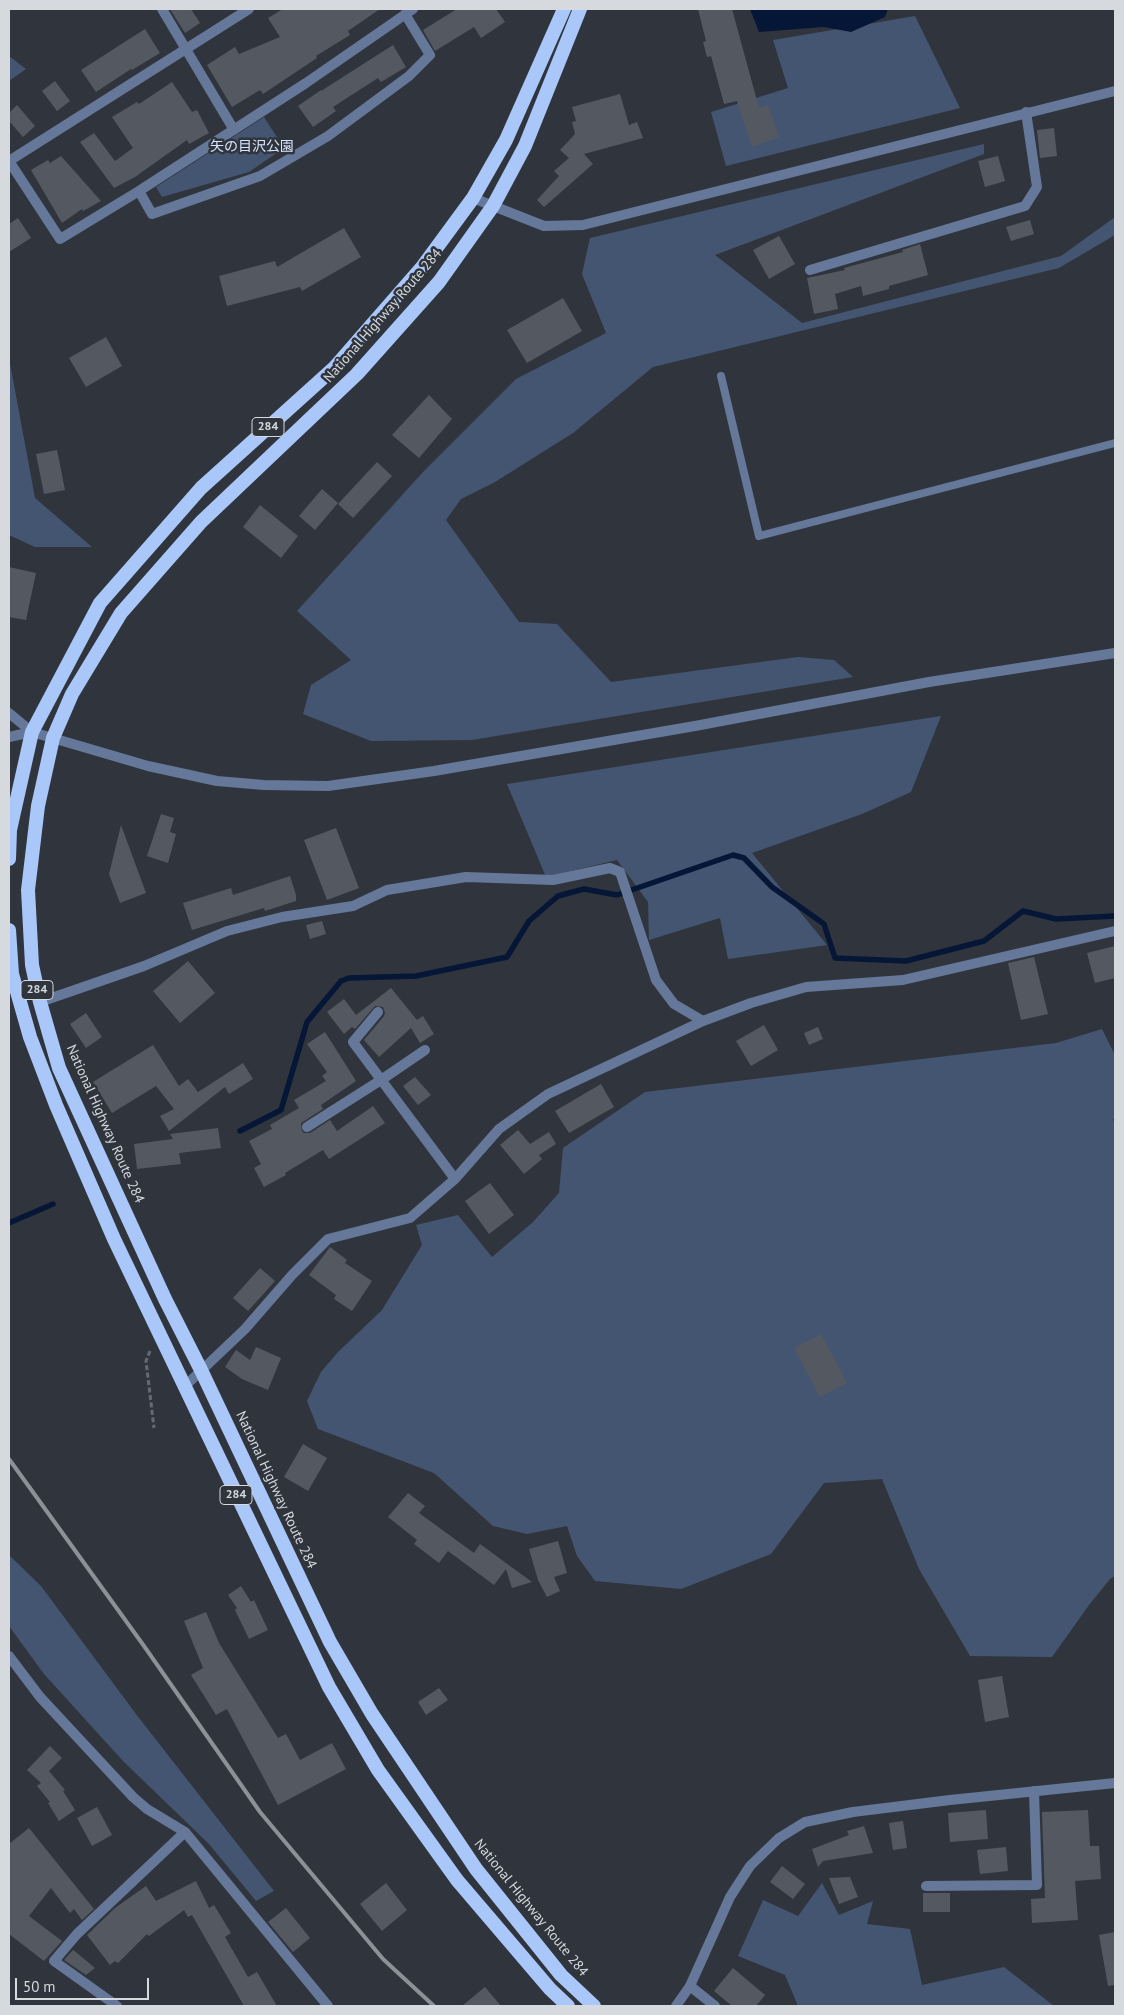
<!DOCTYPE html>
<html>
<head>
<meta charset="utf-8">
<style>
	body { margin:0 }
	#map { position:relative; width:1124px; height:2015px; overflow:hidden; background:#30353d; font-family:"PT Sans",sans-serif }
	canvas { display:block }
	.frame { position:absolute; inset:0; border:10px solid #d6d9de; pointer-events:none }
	.scale { position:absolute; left:15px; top:1978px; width:134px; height:22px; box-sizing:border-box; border:2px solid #d6d9de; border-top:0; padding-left:6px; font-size:15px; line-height:18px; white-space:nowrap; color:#d6d9de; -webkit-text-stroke:4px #30353d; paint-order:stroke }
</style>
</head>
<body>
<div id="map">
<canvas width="1124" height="2015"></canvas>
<div class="frame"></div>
<div class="scale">50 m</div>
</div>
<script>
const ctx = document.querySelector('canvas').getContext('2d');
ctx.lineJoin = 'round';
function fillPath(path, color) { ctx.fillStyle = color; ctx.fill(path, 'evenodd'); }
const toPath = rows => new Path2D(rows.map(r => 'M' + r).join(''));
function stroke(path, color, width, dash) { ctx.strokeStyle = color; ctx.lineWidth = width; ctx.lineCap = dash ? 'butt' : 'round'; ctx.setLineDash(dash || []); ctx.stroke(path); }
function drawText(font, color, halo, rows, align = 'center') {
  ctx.font = font + ' "PT Sans","Noto Sans JP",sans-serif'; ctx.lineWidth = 5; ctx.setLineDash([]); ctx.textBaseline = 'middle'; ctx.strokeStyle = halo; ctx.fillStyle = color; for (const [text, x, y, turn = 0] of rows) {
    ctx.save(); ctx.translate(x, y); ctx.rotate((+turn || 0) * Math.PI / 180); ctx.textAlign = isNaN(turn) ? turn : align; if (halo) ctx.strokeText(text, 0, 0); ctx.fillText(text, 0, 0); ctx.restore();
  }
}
const green = toPath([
	[915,16,960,108,726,166,711,112,788,88,773,40],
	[9,56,26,69,9,81],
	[264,117,284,148,249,172,162,197,156,187],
	[984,144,984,154,715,255,802,323,1061,256,1115,217,1115,235,1059,268,653,367,573,433,495,482,461,499,446,520,519,622,557,624,611,682,798,657,834,660,853,677,472,740,371,741,303,714,311,685,351,660,297,611,424,471,516,379,606,333,582,274,590,238],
	[9,358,35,498,92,547,35,547,9,535],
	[941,716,911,792,862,814,752,853,827,945,728,959,720,918,649,940,648,902,617,860,546,877,507,784],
	[1102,1029,1115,1055,1115,1116,1113,1120,1115,1122,1115,1576,1110,1579,1089,1605,1052,1657,970,1656,919,1569,882,1479,824,1483,771,1554,681,1589,595,1581,577,1556,567,1526,527,1534,493,1526,434,1473,318,1429,307,1401,321,1372,338,1352,382,1310,422,1245,416,1225,458,1215,492,1257,533,1222,559,1193,563,1148,645,1092,1056,1043],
	[9,1555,41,1586,136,1714,274,1891,256,1901,209,1844,123,1761,44,1674,9,1626],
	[822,1883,839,1915,873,1901,867,1924,910,1929,922,1985,1004,1967,1054,2006,798,2006,785,1975,738,1956,763,1900,798,1916]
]);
const water = toPath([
	[750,9,888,9,885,17,851,32,824,27,759,32]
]);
const stream = toPath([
	[240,1131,281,1110,307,1022,341,981,349,978,416,976,507,957,529,921,558,896,584,889,617,895,733,855,744,858,772,887,824,924,835,958,906,961,984,941,1023,911,1056,919,1115,916],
	[9,1223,53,1204]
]);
const building = toPath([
	[170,9,191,9,200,23,185,33],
	[283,9,380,9,348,31,350,35,316,56,317,58,263,94,260,90,232,107,207,65,235,47,239,54,280,37,268,18],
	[457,9,496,9,505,22,481,38,474,27,435,51,423,30],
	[698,9,732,9,759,108,768,105,779,137,752,147,737,101,724,104,711,56,707,57,703,42,706,41],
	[145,29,160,53,132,70,131,69,96,92,81,70],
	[393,45,406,67,381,82,378,78,333,107,336,111,313,127,298,106,321,90,321,91],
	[55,81,70,101,57,111,42,91],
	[172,82,192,112,197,110,209,133,189,144,187,140,135,177,114,188,80,142,94,133,115,161,133,148,112,117,137,102,139,104],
	[620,94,629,125,637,122,643,138,584,154,593,164,544,207,537,200,559,176,554,171,569,158,560,150,575,134,572,122,576,121,572,107],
	[17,105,35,126,23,137,9,121,9,113],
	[1054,128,1057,156,1040,158,1037,130],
	[61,156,101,201,83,211,82,209,62,223,31,170,48,160,50,163],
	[998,156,1005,181,985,187,978,161],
	[18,218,31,238,9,252,9,224],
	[1030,220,1034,234,1011,241,1006,227],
	[344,228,361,257,302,291,300,287,227,306,219,276,275,261,277,267],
	[779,236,795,264,769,279,753,250],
	[920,244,928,275,889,286,889,289,863,296,861,286,835,294,838,309,814,314,807,278,845,270,844,268,903,252,902,250],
	[563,298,582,331,527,363,507,330],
	[106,337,122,366,86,387,69,358],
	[429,395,452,419,419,458,392,435],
	[57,450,65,490,44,494,36,454],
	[377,462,392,476,353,518,338,504],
	[322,489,338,503,315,530,299,516],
	[260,505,298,536,281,558,243,527],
	[9,567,36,573,26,620,9,617],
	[161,814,174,818,170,832,176,834,168,863,147,856],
	[121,825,146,893,120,903,109,874],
	[336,828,359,888,327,900,304,840],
	[290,876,296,895,296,901,265,911,264,908,192,930,183,903,231,888,233,895],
	[322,921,326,934,310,939,306,925],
	[1115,946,1115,978,1095,983,1087,953],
	[1034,957,1048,1014,1021,1020,1008,963],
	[188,961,215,993,180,1023,153,991],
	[391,988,417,1020,423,1016,434,1034,420,1043,411,1028,379,1057,364,1040,384,1016,385,1013,383,1007,375,1006,355,1029,352,1027,344,1034,327,1012,344,999,356,1015],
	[86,1013,102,1037,86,1048,70,1024],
	[764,1025,778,1050,751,1066,736,1041],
	[818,1027,823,1039,809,1045,804,1033],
	[325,1032,356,1081,321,1105,323,1109,301,1123,302,1131,304,1133,310,1133,330,1120,337,1131,373,1106,385,1123,329,1159,323,1150,285,1173,286,1175,264,1187,254,1168,261,1164,249,1141,272,1129,270,1125,299,1108,294,1100,326,1081,322,1076,327,1072,307,1044],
	[153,1045,179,1086,188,1079,198,1092,243,1063,253,1079,229,1094,225,1087,169,1131,160,1116,174,1109,156,1086,112,1113,93,1082],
	[415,1077,431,1095,418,1105,403,1086],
	[601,1084,614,1107,569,1133,555,1111],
	[218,1128,221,1148,179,1153,181,1164,137,1169,134,1144,173,1139,170,1134],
	[518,1130,530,1144,549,1132,556,1144,539,1155,542,1159,524,1174,500,1145],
	[490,1183,514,1215,489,1234,465,1201],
	[330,1247,347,1260,345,1263,372,1281,352,1311,334,1299,336,1295,309,1275],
	[260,1268,275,1281,248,1311,233,1298],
	[821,1334,847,1383,820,1397,794,1348],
	[256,1347,281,1358,268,1390,242,1379,225,1367,236,1350,250,1360],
	[303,1444,327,1458,308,1491,284,1477],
	[408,1493,425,1506,419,1513,474,1553,480,1544,532,1582,512,1588,506,1569,494,1585,448,1551,439,1563,414,1544,417,1540,388,1517],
	[558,1541,567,1573,554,1577,560,1591,547,1597,538,1580,529,1549],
	[241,1586,251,1602,254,1600,268,1630,249,1639,235,1610,237,1608,228,1595],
	[206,1612,219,1643,278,1738,286,1734,300,1760,332,1743,346,1769,278,1805,227,1709,216,1715,191,1675,203,1668,184,1621],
	[1002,1676,1009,1717,985,1722,978,1680],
	[439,1688,448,1700,426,1715,418,1702],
	[50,1746,62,1758,49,1771,65,1790,63,1791,75,1810,59,1821,48,1803,50,1802,37,1786,41,1783,27,1770],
	[97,1807,112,1835,92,1846,77,1818],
	[986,1810,988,1839,950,1842,948,1813],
	[1088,1810,1090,1846,1099,1846,1101,1879,1075,1881,1078,1920,1032,1923,1031,1899,1045,1898,1042,1812],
	[903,1821,907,1848,893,1850,889,1823],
	[864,1826,873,1853,823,1861,818,1867,812,1849,849,1835,847,1831],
	[29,1828,94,1909,82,1920,74,1909,70,1913,51,1888,29,1916,62,1941,44,1961,9,1934,9,1844],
	[1006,1847,1008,1871,980,1874,977,1850],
	[782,1866,805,1884,793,1899,770,1882],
	[850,1877,858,1897,839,1904,829,1878],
	[196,1881,209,1908,214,1905,231,1933,225,1937,248,1977,257,1972,277,2006,244,2006,192,1915,188,1917,184,1910,149,1936,147,1934,118,1963,115,1961,110,1965,87,1935,115,1908,146,1886,156,1901],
	[386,1883,407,1910,382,1931,360,1904],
	[923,1893,950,1893,950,1912,923,1912],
	[286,1908,310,1938,293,1952,268,1922],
	[1115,1932,1115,1985,1108,1986,1099,1935],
	[73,1950,77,1953,95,1968,86,1975,64,1960],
	[733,1968,765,1995,756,2006,732,2006,714,1991],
	[485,1987,501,2006,462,2006]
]);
const path = toPath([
	[150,1351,146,1361,154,1428]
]);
const service = toPath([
	[721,376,759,536,1115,443]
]);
const minor = toPath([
	[162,9,234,130],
	[249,9,9,161,60,239,139,191,306,83,413,9],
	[139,191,152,214,260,176,328,136,409,76,430,55,405,14],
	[810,270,1025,206,1037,187,1026,112],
	[40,1002,144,966,227,931,282,917,353,906,387,890,466,877,553,880,610,868,620,872,656,980,674,1004,703,1021],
	[378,1012,353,1042,455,1179],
	[307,1127,381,1080,425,1050],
	[184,1387,245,1329,292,1275,328,1239,410,1218,455,1179,499,1129,548,1094,703,1021,751,1003,806,987,903,980,1115,931],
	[9,1656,40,1697,133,1797,147,1809,185,1832,328,2006],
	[926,1886,1037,1885,1034,1791],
	[690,1986,715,2006],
	[117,2006,54,1961,77,1934,185,1832]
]);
const tertiary = toPath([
	[473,198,544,226,583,225,1115,91],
	[9,713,32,732,148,766,217,781,264,785,328,786,434,771,695,726,929,682,1115,653],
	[9,737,32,732],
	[676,2006,690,1986,730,1897,750,1866,779,1838,805,1822,853,1812,950,1800,1115,1783]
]);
const trunk = toPath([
	[580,9,525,146,493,206,439,282,357,374,201,522,121,613,72,694,53,738,38,806,28,890,32,965,40,1002,59,1068,165,1299,201,1370,330,1642,372,1714,476,1869,561,1975,594,2006],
	[9,859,10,830,32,732,100,603,201,488,334,368,423,266,473,198,506,140,564,9],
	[9,930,12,974,30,1037,56,1105,114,1239,329,1687,378,1770,457,1880,550,1989,568,2006]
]);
const rail = toPath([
	[9,1459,144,1646,260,1812,383,1959,434,2006]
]);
const shields = [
	[268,427,32],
	[37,990,32],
	[236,1495,32]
];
const shieldNames = [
	["284",268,427],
	["284",37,990],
	["284",236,1495]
];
const parkNames = [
	["矢の目沢公園",252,147]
];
const streetNames = [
	["National Highway Route 284",383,316,-49],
	["National Highway Route 284",105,1124,66],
	["National Highway Route 284",276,1490,65],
	["National Highway Route 284",531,1908,51]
];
fillPath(green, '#445572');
fillPath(water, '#061636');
stroke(stream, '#061636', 5.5);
fillPath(building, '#545961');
stroke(path, '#656a71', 3, [5, 2.5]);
stroke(service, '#657899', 8);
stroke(minor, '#657899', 10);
stroke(tertiary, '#657899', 10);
stroke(trunk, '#aac7fa', 14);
stroke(rail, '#8c9097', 4);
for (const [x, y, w] of shields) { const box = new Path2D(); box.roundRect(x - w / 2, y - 9.5, w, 19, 4); ctx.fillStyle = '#30353d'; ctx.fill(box); stroke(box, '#d6d9de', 1); }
drawText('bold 12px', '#d6d9de', null, shieldNames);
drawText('14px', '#d7e5ff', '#30353d', parkNames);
drawText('14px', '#d6d9de', '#30353d', streetNames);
</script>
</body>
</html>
